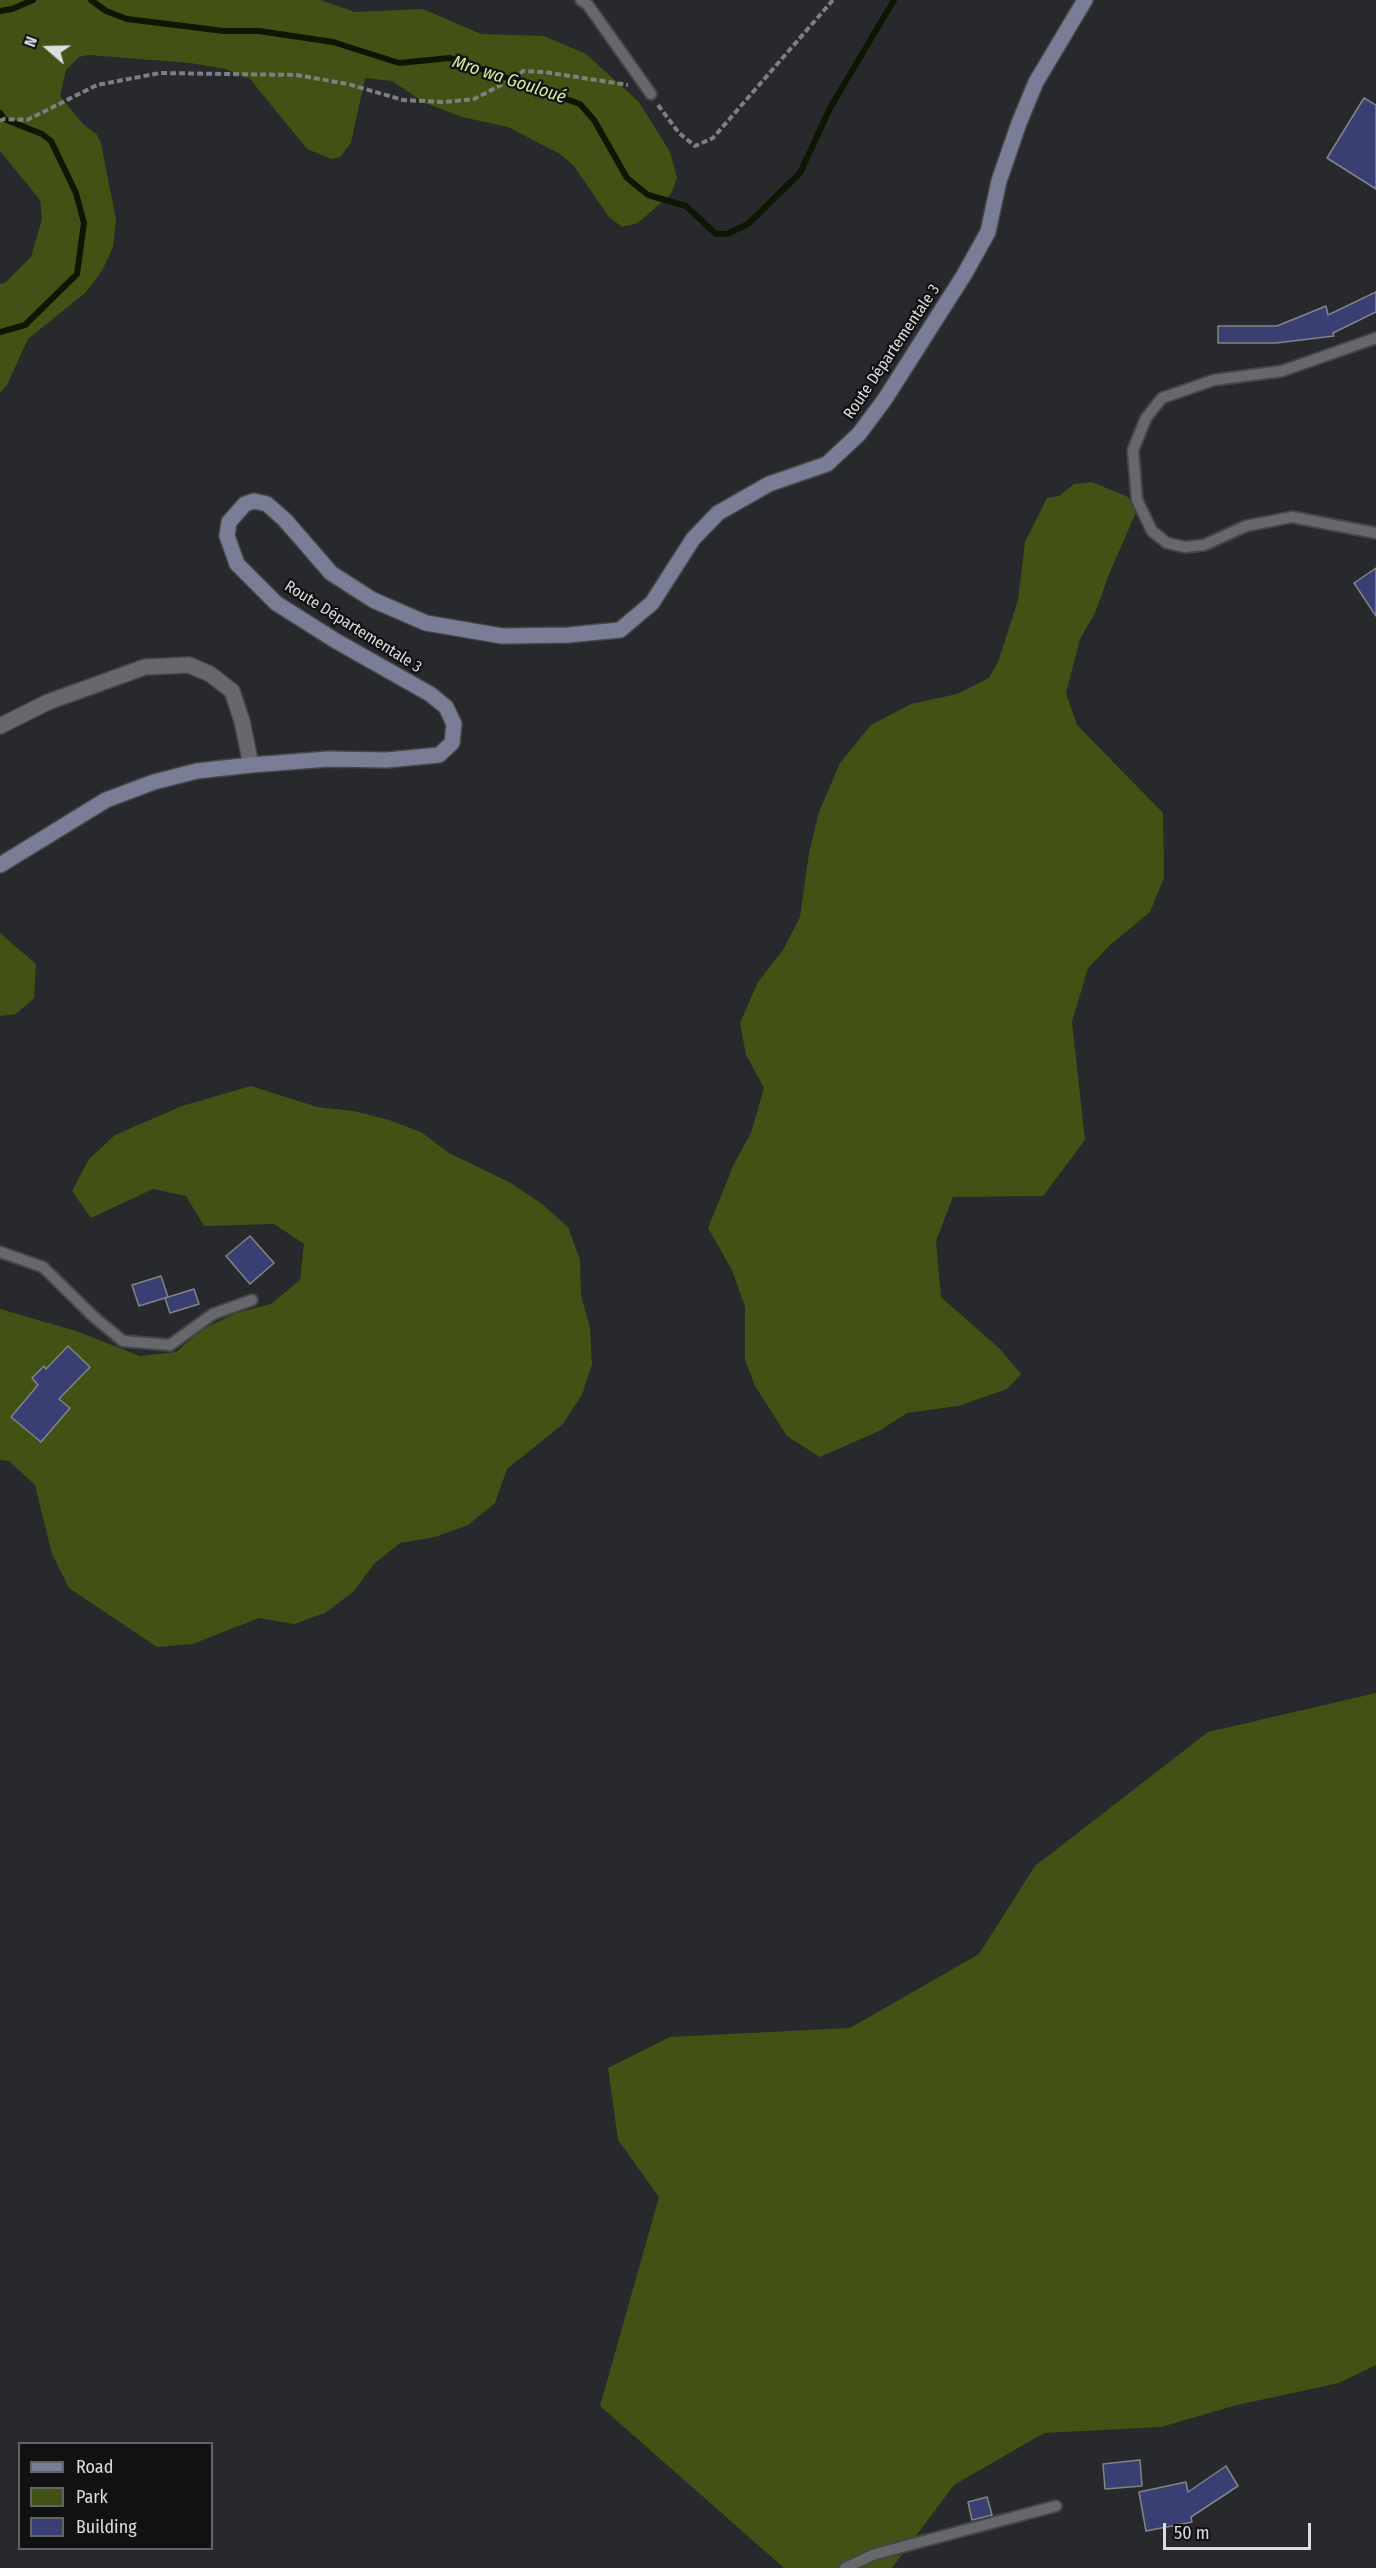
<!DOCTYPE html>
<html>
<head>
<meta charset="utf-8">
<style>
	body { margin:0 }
	#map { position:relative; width:1376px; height:2568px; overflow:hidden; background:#28292c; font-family:"Fira Sans Condensed",sans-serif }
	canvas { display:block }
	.legend { position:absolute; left:18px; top:2442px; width:195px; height:108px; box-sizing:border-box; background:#111113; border:2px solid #626365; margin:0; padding:8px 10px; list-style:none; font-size:18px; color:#dcdddf }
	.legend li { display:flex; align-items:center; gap:12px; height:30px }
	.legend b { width:30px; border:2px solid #626365 }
	.north { position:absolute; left:18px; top:18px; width:60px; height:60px; -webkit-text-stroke:4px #111113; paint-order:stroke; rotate:290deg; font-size:16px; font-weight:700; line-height:24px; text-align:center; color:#dcdddf }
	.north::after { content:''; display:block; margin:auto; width:21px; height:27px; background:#dcdddf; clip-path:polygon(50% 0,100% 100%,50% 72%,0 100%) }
	.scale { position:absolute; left:1163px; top:2523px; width:148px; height:27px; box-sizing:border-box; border:3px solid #dcdddf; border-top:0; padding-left:8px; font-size:18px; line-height:21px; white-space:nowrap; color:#dcdddf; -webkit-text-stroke:4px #111113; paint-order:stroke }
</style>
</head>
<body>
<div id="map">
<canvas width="1376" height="2568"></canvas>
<ul class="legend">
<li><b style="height:8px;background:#797d95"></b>Road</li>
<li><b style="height:16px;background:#425114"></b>Park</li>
<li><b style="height:16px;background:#393f72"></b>Building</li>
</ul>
<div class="north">N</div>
<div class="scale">50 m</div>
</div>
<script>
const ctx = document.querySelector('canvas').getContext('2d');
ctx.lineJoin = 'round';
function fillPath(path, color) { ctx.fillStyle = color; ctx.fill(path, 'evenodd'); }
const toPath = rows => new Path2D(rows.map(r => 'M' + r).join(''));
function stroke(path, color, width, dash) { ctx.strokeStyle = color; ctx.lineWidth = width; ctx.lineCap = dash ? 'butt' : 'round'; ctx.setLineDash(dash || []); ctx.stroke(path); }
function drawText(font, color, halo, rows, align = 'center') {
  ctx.font = font + ' "Fira Sans Condensed",sans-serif'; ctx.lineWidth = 4.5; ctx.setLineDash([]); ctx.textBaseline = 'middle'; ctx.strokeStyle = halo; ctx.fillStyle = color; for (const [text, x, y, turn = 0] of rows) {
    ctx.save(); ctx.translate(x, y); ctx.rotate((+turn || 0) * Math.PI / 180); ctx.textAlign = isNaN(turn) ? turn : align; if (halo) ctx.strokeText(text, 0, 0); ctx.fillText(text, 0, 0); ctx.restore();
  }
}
const green = toPath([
	[0,0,320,0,355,12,423,9,481,34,544,36,586,54,639,102,670,152,677,178,671,194,638,223,622,227,609,217,574,166,560,154,508,127,462,117,425,103,392,81,365,78,351,143,340,157,332,159,307,149,250,79,225,69,190,63,88,55,79,57,66,70,60,96,83,124,97,135,101,143,116,220,113,247,102,271,85,293,28,339,7,385,0,393,0,284,5,283,31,257,42,219,40,200,0,151],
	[1092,482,1128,497,1137,510,1110,572,1095,613,1080,639,1066,693,1077,725,1163,813,1164,878,1150,912,1110,945,1088,968,1072,1022,1085,1140,1043,1196,953,1197,936,1241,941,1297,1000,1349,1021,1374,1007,1389,958,1406,907,1413,879,1431,820,1457,787,1436,755,1386,745,1360,745,1307,732,1270,708,1228,734,1164,751,1133,764,1088,746,1055,740,1023,758,982,783,950,800,917,809,853,819,812,840,763,871,725,911,704,957,694,989,678,998,662,1018,600,1025,542,1047,498,1059,496,1074,484],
	[0,933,36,964,34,998,16,1014,0,1016],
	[251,1086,317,1107,354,1111,389,1120,421,1132,449,1153,511,1183,542,1204,568,1227,580,1260,581,1295,590,1328,592,1364,582,1395,562,1425,507,1469,495,1503,468,1525,435,1537,400,1543,374,1564,353,1592,325,1613,294,1624,259,1618,193,1644,157,1647,69,1588,52,1554,35,1485,9,1461,0,1460,0,1309,76,1331,140,1356,176,1352,203,1329,236,1313,271,1304,300,1280,304,1244,274,1224,204,1226,186,1196,153,1189,91,1218,72,1191,89,1159,115,1135,182,1106],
	[1376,1693,1376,2365,1339,2383,1237,2405,1161,2427,1044,2433,954,2485,892,2568,784,2568,600,2406,659,2197,618,2140,608,2068,670,2037,850,2028,979,1954,1035,1866,1208,1732]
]);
const stream = toPath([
	[91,0,106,11,127,19,224,31,259,31,333,42,399,63,450,58,580,104,594,120,627,178,648,195,686,206,716,234,727,234,748,224,800,173,830,108,894,0],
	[0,11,12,9,33,0],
	[0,113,4,119,42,134,51,141,76,193,84,223,77,274,25,325,0,332]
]);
const building = toPath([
	[1364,98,1376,105,1376,189,1327,158,1364,98],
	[1376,292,1376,312,1333,333,1334,336,1276,343,1218,343,1218,326,1277,326,1326,306,1328,315,1376,292],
	[1376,568,1376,616,1354,583,1376,568],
	[250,1236,274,1263,250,1284,226,1256,250,1236],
	[161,1276,168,1297,139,1306,132,1285,161,1276],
	[194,1289,199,1304,170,1313,165,1298,194,1289],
	[68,1346,90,1367,59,1399,70,1408,41,1442,11,1417,38,1385,32,1378,44,1366,46,1369,68,1346],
	[1140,2460,1142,2486,1105,2489,1103,2464,1140,2460],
	[1226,2466,1238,2486,1191,2517,1192,2522,1146,2531,1139,2492,1186,2482,1188,2492,1226,2466],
	[987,2497,992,2515,972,2520,968,2502,987,2497]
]);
const path = toPath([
	[658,105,679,133,695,146,713,138,833,0],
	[0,121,4,119,27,120,97,85,160,73,296,75,348,84,403,100,444,102,474,99,511,80,523,71,544,72,628,85]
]);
const lane = toPath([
	[581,0,588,5,651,94],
	[1376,338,1282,371,1214,380,1162,398,1146,418,1133,450,1137,500,1152,531,1167,543,1185,547,1204,545,1246,526,1292,517,1376,533],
	[0,1252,43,1267,94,1317,123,1341,170,1345,213,1314,252,1300],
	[845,2568,875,2554,1056,2506]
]);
const street = toPath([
	[0,726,48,702,145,667,189,665,210,674,232,691,242,721,251,765]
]);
const secondary = toPath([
	[0,865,106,800,154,782,197,771,251,765,328,759,387,760,439,755,452,743,454,724,446,707,430,694,336,641,276,603,237,564,227,536,229,522,245,504,254,501,267,504,285,520,331,573,373,600,426,623,502,636,568,635,620,630,652,603,693,539,718,513,769,484,827,464,859,434,885,399,964,275,988,232,999,181,1019,123,1036,82,1085,0]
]);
const streetNames = [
	["Route Départementale 3",892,352,-56],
	["Route Départementale 3",353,627,32]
];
const waterNames = [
	["Mro wa Gouloué",509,80,18]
];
fillPath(green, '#425114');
stroke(stream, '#0e1500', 6);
fillPath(building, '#393f72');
stroke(building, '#838488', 1.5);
stroke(lane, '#464649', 14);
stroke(street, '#464649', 18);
stroke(secondary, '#464649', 18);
stroke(path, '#7e7f81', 4, [6, 3]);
stroke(lane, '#67686c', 10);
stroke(street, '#67686c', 15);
stroke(secondary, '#797d95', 15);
drawText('16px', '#dcdddf', '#111113', streetNames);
drawText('italic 18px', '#d4ef96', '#111113', waterNames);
</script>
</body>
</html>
